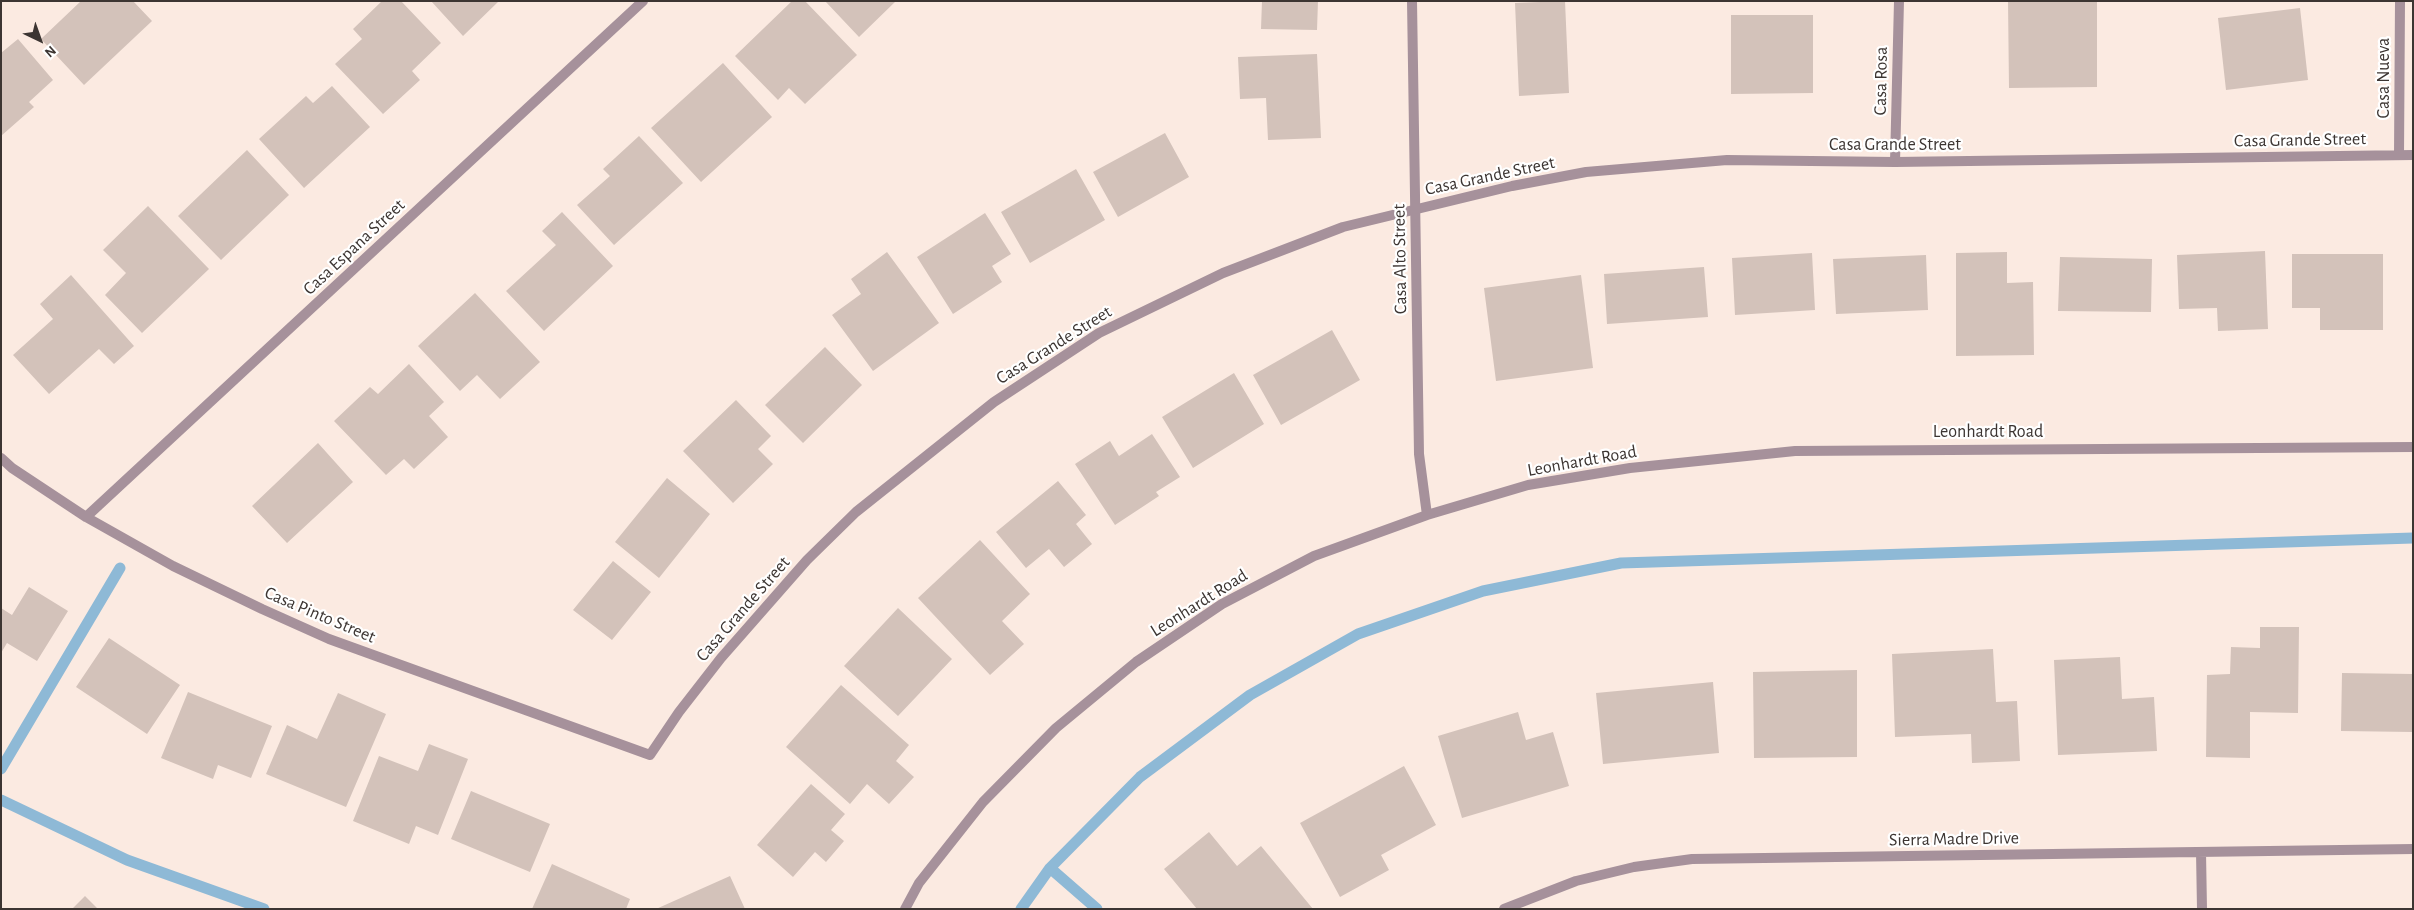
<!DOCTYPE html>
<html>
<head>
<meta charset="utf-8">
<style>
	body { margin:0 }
	#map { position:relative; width:2414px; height:910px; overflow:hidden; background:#fbeae1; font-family:"Alegreya Sans",sans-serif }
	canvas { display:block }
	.frame { position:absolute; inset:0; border:2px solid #3c3532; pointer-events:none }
	.north { position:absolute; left:15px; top:15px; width:50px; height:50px; -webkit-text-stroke:4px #fff; paint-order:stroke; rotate:138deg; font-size:14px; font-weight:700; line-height:20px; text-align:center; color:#3c3532 }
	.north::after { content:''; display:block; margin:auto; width:18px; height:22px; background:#3c3532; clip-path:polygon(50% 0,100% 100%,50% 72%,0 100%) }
</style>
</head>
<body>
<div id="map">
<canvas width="2414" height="910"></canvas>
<div class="frame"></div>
<div class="north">N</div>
</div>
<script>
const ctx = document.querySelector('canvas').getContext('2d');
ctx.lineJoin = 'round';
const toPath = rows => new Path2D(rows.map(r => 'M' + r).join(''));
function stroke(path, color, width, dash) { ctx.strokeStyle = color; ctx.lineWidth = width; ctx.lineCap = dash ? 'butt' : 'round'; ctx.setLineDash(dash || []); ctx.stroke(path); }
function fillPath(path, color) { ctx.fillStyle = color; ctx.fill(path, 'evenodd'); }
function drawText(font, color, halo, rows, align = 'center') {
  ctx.font = font + ' "Alegreya Sans",sans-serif'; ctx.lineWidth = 4.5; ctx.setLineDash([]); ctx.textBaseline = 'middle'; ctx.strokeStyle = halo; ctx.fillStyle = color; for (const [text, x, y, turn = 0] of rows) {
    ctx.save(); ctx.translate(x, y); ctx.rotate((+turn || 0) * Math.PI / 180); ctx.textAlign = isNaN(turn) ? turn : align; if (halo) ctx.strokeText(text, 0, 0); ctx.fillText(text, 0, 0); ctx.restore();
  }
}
const stream = toPath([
	[1,769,120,568],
	[1,800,127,860,264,909],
	[1050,868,1097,909],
	[1021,909,1050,868,1140,777,1250,695,1358,634,1483,591,1621,563,2413,538]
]);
const building = toPath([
	[81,1,133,1,152,21,84,85,41,39],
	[382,1,401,1,441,43,412,71,420,80,383,114,335,64,362,39,353,29],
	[431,1,499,1,463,36],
	[792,1,805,1,857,55,805,104,789,88,778,100,735,56],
	[825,1,896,1,859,37],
	[1262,1,1318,1,1317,30,1261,29],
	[1565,1,1569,93,1519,96,1515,3],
	[2008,1,2097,1,2097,87,2009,88],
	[2300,8,2308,80,2226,90,2218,18],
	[1731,15,1813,15,1813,93,1731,94],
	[18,39,53,80,29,102,34,107,1,136,1,53],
	[1317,54,1321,138,1268,140,1266,98,1240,99,1238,57],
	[723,63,772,117,701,182,651,128],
	[332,86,370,127,304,188,259,139,306,96,313,103],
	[1165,133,1189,177,1118,217,1093,172],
	[639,136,683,183,614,245,577,205,610,176,603,169],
	[247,150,289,195,221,260,178,216],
	[1076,169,1105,220,1030,263,1001,212],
	[148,206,209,269,142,333,105,295,126,273,103,250],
	[562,212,613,266,544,331,506,291,556,245,542,231],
	[985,213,1011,254,992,266,1002,282,953,314,917,257],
	[2265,251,2268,329,2218,331,2217,308,2179,309,2177,255],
	[887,252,939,323,873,371,832,315,861,294,851,279],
	[2007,252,2007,283,2033,282,2034,355,1956,356,1956,253],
	[1812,253,1815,310,1735,315,1732,258],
	[2292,254,2383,254,2383,330,2320,330,2320,308,2292,308],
	[1926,255,1928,310,1836,314,1833,259],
	[2060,257,2152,259,2151,312,2058,311],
	[1704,267,1708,317,1607,324,1604,274],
	[71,275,134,346,114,364,99,349,49,394,13,355,53,319,40,304],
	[1581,275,1593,368,1496,381,1484,288],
	[475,293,540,362,500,399,477,375,460,391,418,346],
	[1332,330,1360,380,1281,425,1253,375],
	[825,347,862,385,803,443,765,405],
	[409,364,444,402,429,416,448,437,414,469,404,459,386,475,334,421,370,387,378,394],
	[1234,373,1264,424,1193,468,1162,417],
	[736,400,771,436,758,449,773,464,733,503,683,451],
	[1152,434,1180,477,1156,492,1159,496,1115,525,1075,464,1110,441,1119,456],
	[318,443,353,482,287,543,252,506],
	[667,478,710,514,659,578,615,542],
	[1058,481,1086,515,1076,524,1092,544,1064,567,1049,549,1026,568,996,532],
	[980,540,1030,594,1002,621,1024,644,990,675,918,598],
	[613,561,651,592,612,640,573,610],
	[29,587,68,611,37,661,7,643,1,653,1,608,12,615],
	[898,608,952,659,898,716,844,666],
	[2260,627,2299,627,2298,713,2250,712,2250,758,2206,757,2207,675,2230,674,2231,647,2260,648],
	[109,638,180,685,147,734,76,687],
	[1993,649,1996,702,2017,701,2020,761,1972,763,1971,734,1895,737,1892,654],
	[2120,657,2122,699,2154,697,2157,751,2058,755,2054,660],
	[1857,670,1857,757,1754,758,1753,672],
	[2342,673,2413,674,2413,732,2341,731],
	[1713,682,1719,753,1603,764,1596,693],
	[841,685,909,745,896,761,914,777,889,804,867,784,850,804,786,747],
	[188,692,272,726,251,778,218,765,213,779,161,758],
	[338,693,386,714,346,807,266,774,287,725,317,739],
	[1518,712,1526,740,1553,732,1569,786,1462,818,1438,736],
	[429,744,468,759,438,835,416,826,409,844,353,821,379,756,418,771],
	[1404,766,1436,825,1381,855,1389,870,1340,897,1300,823],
	[811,784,845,814,831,830,844,841,826,862,815,852,793,877,757,845],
	[471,791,550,824,530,872,451,839],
	[1209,832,1237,866,1261,846,1313,909,1197,909,1164,869],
	[552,864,630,899,626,909,532,909],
	[730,876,745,909,656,909],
	[85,896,98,909,72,909]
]);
const minor = toPath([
	[2399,155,2400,1],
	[1895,162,1899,1],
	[1,458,12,468,86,517,173,566,262,609,329,639,650,755,679,712,721,658,807,560,856,512,994,402,1099,333,1223,273,1343,227,1512,186,1586,172,1727,160,1895,162,2413,155],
	[86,517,643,1],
	[2201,852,2202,909],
	[1504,909,1576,881,1634,867,1692,859,2413,849]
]);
const tertiary = toPath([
	[1412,1,1419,454,1427,515],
	[905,909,919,883,983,802,1056,728,1136,662,1222,604,1314,556,1427,515,1528,485,1630,468,1795,451,2413,447]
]);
const streetNames = [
	["Casa Nueva",2384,78,-90],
	["Casa Rosa",1881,81,-89],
	["Casa Grande Street",2300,140,-1],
	["Casa Grande Street",1895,145],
	["Casa Grande Street",1490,176,-12],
	["Casa Espana Street",354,247,-43],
	["Casa Alto Street",1400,259,-91],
	["Casa Grande Street",1054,345,-32],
	["Leonhardt Road",1988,432],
	["Leonhardt Road",1582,461,-10],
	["Leonhardt Road",1199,603,-32],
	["Casa Grande Street",743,609,-49],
	["Casa Pinto Street",320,615,23],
	["Sierra Madre Drive",1954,839,-1]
];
stroke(stream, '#8eb9d6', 11);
fillPath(building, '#d3c2ba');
stroke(minor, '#a6919b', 10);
stroke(tertiary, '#a6919b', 10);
drawText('18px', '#3c3532', '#fff', streetNames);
</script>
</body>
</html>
